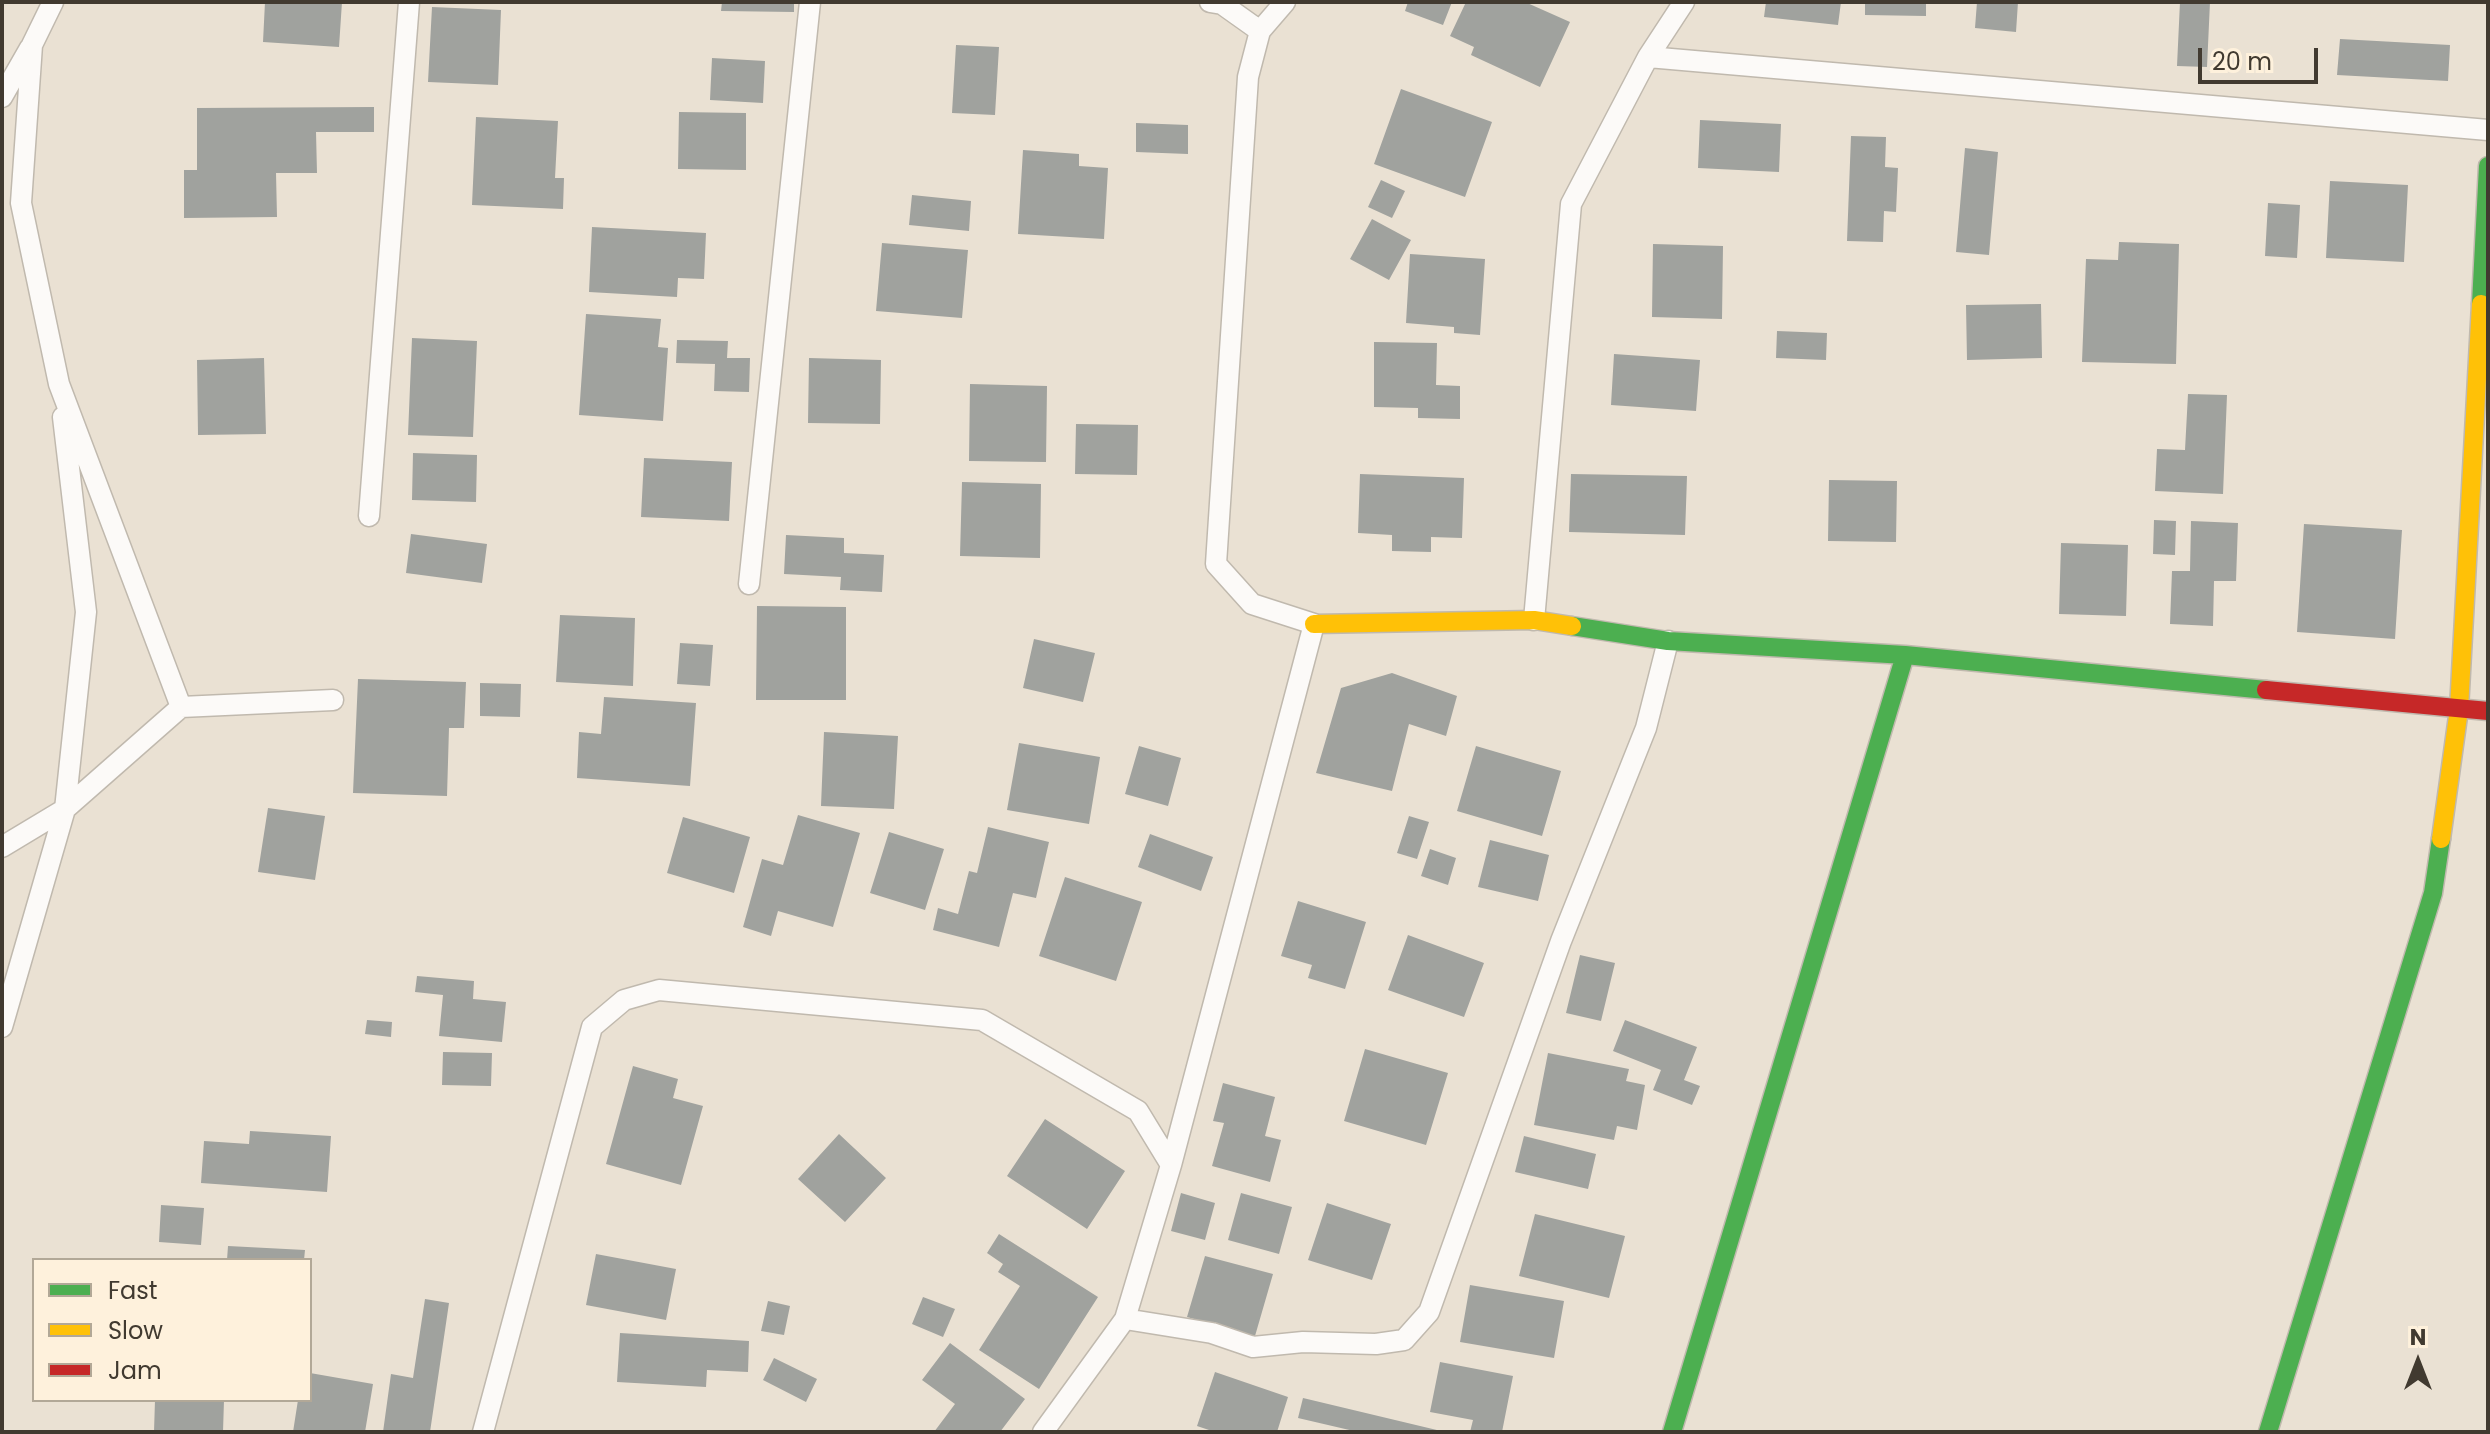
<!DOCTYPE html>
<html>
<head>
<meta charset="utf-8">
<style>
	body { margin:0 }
	#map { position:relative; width:2490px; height:1434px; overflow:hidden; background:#eae1d3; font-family:Poppins,sans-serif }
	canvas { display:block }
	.frame { position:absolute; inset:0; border:4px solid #413a30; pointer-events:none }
	.legend { position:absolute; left:32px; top:1258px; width:280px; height:144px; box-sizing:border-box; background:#fef1dc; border:2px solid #b2a897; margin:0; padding:10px 14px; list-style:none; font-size:24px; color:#413a30 }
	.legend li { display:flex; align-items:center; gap:16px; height:40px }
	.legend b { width:40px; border:2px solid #b2a897 }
	.north { position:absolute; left:2378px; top:1322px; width:80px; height:80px; -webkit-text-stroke:6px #fef1dc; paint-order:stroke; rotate:0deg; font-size:22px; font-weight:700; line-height:32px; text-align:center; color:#413a30 }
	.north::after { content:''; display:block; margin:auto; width:28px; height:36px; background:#413a30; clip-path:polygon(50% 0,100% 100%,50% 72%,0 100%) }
	.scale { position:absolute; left:2198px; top:48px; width:120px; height:36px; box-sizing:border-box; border:4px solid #413a30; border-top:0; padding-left:10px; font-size:24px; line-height:28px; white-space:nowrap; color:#413a30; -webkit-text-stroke:6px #fef1dc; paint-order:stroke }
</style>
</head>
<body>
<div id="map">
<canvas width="2490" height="1434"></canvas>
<div class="frame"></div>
<ul class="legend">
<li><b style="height:10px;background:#4caf50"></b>Fast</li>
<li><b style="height:10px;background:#ffc107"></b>Slow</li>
<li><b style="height:10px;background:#c62828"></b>Jam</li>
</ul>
<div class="north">N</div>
<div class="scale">20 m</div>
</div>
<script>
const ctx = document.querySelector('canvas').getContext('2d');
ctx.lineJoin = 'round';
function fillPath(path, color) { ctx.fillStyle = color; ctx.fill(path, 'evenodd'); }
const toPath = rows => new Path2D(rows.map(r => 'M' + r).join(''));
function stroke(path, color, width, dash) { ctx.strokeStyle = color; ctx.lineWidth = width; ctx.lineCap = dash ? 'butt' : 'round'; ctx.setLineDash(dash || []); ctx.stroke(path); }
const building = toPath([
	[265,2,342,2,339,47,263,42],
	[722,2,794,2,794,12,721,11],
	[1408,2,1452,2,1443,25,1405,11],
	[1466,2,1525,2,1570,22,1540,87,1471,55,1474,47,1450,36],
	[1766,2,1841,2,1838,25,1764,17],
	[1865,2,1926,2,1926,16,1865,15],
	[1977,2,2018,2,2016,32,1975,28],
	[2180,2,2210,2,2207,67,2177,66],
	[432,7,501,10,498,85,428,82],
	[2340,39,2450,45,2448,81,2337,75],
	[956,45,999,47,995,115,952,113],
	[712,58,765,61,763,103,710,100],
	[1401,89,1492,122,1465,197,1374,164],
	[374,107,374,132,316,132,317,173,276,173,277,217,184,218,184,170,197,170,197,108],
	[679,112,746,113,746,170,678,169],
	[476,117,558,121,555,178,564,178,563,209,472,205],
	[1700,120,1781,124,1779,172,1698,168],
	[1136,123,1188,125,1188,154,1136,152],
	[1851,136,1886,137,1885,167,1898,168,1896,212,1884,211,1883,242,1847,241],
	[1965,148,1998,152,1989,255,1956,252],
	[1023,150,1079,154,1079,166,1108,168,1104,239,1018,234],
	[1381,180,1405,191,1392,218,1368,207],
	[2330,181,2408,185,2404,262,2326,258],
	[912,195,971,201,969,231,909,225],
	[2268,203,2300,205,2297,258,2265,256],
	[1372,219,1411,240,1389,280,1350,259],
	[592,227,706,233,704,279,678,278,677,297,589,292],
	[2119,242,2179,244,2176,364,2082,362,2086,259,2118,260],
	[882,243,968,250,962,318,876,311],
	[1653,244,1723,246,1722,319,1652,317],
	[1410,254,1485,259,1480,335,1454,333,1454,327,1406,323],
	[2041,304,2042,358,1967,360,1966,305],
	[586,314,661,319,658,347,668,348,663,421,579,415],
	[1777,331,1827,333,1826,360,1776,358],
	[412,338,477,341,473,437,408,435],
	[677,340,728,341,727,358,750,358,749,392,714,391,715,364,676,363],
	[1374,342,1437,343,1436,385,1460,386,1460,419,1418,418,1418,408,1374,407],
	[1614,354,1700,360,1696,411,1611,405],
	[264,358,266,434,198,435,197,360],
	[809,358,881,360,880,424,808,423],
	[970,384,1047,386,1046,462,969,461],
	[2188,394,2227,395,2223,494,2155,491,2157,449,2185,450],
	[1076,424,1138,425,1137,475,1075,474],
	[413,453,477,455,476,502,412,500],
	[644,458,732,462,729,521,641,517],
	[1360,474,1464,478,1462,538,1431,537,1431,552,1392,551,1392,535,1358,533],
	[1571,474,1687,476,1685,535,1569,532],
	[1829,480,1897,481,1896,542,1828,541],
	[962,482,1041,484,1040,558,960,556],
	[2154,520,2176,521,2175,555,2153,554],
	[2191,521,2238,523,2236,581,2214,581,2213,626,2170,624,2172,571,2190,571],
	[2304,524,2402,530,2395,639,2297,632],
	[411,534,487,544,482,583,406,573],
	[786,535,844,538,844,553,884,555,882,592,840,590,841,577,784,574],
	[2061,543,2128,545,2126,616,2059,614],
	[757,606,846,607,846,700,756,700],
	[560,615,635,618,633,686,556,682],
	[1034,639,1095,653,1083,702,1023,688],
	[680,643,713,645,710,686,677,684],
	[1392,673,1457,696,1446,736,1409,724,1392,791,1316,773,1341,688],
	[358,679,466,682,464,728,449,728,447,796,353,793],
	[480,683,521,684,520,717,480,716],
	[604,697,696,703,690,786,577,778,579,732,601,734],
	[824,732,898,736,894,809,821,806],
	[1019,743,1100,757,1089,824,1007,810],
	[1139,746,1181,758,1168,806,1125,794],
	[1476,746,1561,771,1542,836,1457,811],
	[268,808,325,816,315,880,258,872],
	[798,815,860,833,833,927,778,911,771,936,743,927,762,859,783,865],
	[1409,816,1429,822,1417,859,1397,853],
	[683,817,750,837,734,893,667,873],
	[988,827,1049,842,1036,898,1013,893,999,947,933,930,938,908,958,914,969,871,977,873],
	[889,832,944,849,925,910,870,893],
	[1150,834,1213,857,1201,891,1138,867],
	[1490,840,1549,855,1538,901,1478,887],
	[1430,849,1456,858,1448,885,1421,876],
	[1065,877,1142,902,1116,981,1039,956],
	[1298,901,1366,922,1345,989,1308,978,1312,965,1281,956],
	[1408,935,1484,963,1464,1017,1388,990],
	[1580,955,1615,963,1601,1021,1566,1013],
	[417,976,474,981,473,999,506,1002,502,1042,439,1036,443,995,415,992],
	[367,1020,392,1022,391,1037,365,1034],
	[1625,1020,1697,1047,1684,1080,1700,1086,1692,1105,1653,1090,1661,1070,1613,1051],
	[1365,1049,1448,1073,1426,1145,1344,1121],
	[443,1052,492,1053,491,1086,442,1085],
	[1548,1053,1629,1069,1626,1081,1645,1085,1637,1130,1617,1126,1614,1140,1534,1125],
	[633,1066,678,1079,673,1098,703,1106,681,1185,606,1164],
	[1223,1083,1275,1097,1265,1136,1281,1140,1270,1182,1212,1166,1224,1123,1213,1121],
	[1045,1119,1125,1171,1087,1229,1007,1176],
	[250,1131,331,1136,327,1192,201,1183,204,1141,249,1144],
	[839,1134,886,1178,845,1222,798,1179],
	[1524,1136,1596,1154,1588,1189,1515,1172],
	[1181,1193,1215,1203,1205,1240,1171,1231],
	[1241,1193,1292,1207,1279,1254,1228,1240],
	[1327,1203,1391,1224,1372,1280,1308,1260],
	[161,1205,204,1208,201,1245,159,1242],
	[1535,1214,1625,1236,1609,1298,1519,1276],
	[999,1234,1098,1297,1039,1389,979,1350,1020,1286,998,1272,1003,1264,987,1253],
	[228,1246,305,1250,304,1260,227,1260],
	[596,1254,676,1269,666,1320,586,1305],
	[1205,1256,1273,1274,1255,1336,1187,1317],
	[1470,1285,1564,1301,1554,1358,1460,1342],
	[923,1297,955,1309,943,1337,912,1324],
	[425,1299,449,1303,430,1432,383,1432,391,1374,413,1378],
	[768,1301,790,1306,784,1335,761,1331],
	[620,1333,749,1341,748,1372,707,1370,706,1387,617,1382],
	[950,1343,1025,1399,1000,1432,934,1432,955,1404,922,1380],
	[774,1358,817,1379,806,1402,763,1380],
	[1440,1362,1513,1376,1502,1432,1470,1432,1473,1420,1430,1412],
	[1215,1372,1288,1397,1277,1432,1215,1432,1197,1426],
	[310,1373,373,1384,365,1432,293,1432,298,1400,310,1400],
	[1303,1398,1441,1431,1441,1432,1358,1432,1298,1418],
	[155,1400,224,1400,223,1432,154,1432]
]);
const lane = toPath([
	[53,2,32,45,21,203,59,384,181,707,333,700],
	[1210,2,1222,4,1260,31],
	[1648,57,2488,130],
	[2,97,30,48],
	[369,516,409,2],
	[749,584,810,2],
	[1534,620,1571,204,1648,57,1684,2],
	[2,847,65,809,86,612,63,417],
	[2,1027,65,809,181,707],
	[1125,1319,1212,1333,1253,1347,1303,1342,1376,1344,1404,1340,1429,1312,1561,941,1646,728,1668,641],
	[483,1432,592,1027,624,1000,659,990,982,1020,1138,1111,1171,1165],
	[1043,1432,1125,1319,1171,1165,1314,624,1252,604,1216,564,1248,77,1260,31,1285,2]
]);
const fast = toPath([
	[2481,304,2488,166],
	[1572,626,1668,641,1905,655,2266,690],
	[1672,1432,1905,655],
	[2268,1432,2433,893,2441,839]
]);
const slow = toPath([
	[1314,624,1534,620,1572,626],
	[2441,839,2459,709,2481,304]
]);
const jam = toPath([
	[2266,690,2488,711]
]);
fillPath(building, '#a0a29e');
stroke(lane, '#c0b9ae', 23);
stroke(fast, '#c0b9ae', 21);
stroke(slow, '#c0b9ae', 21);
stroke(jam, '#c0b9ae', 21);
stroke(lane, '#fcfaf8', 20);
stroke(fast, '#4caf50', 18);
stroke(slow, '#ffc107', 18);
stroke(jam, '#c62828', 18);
</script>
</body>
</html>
